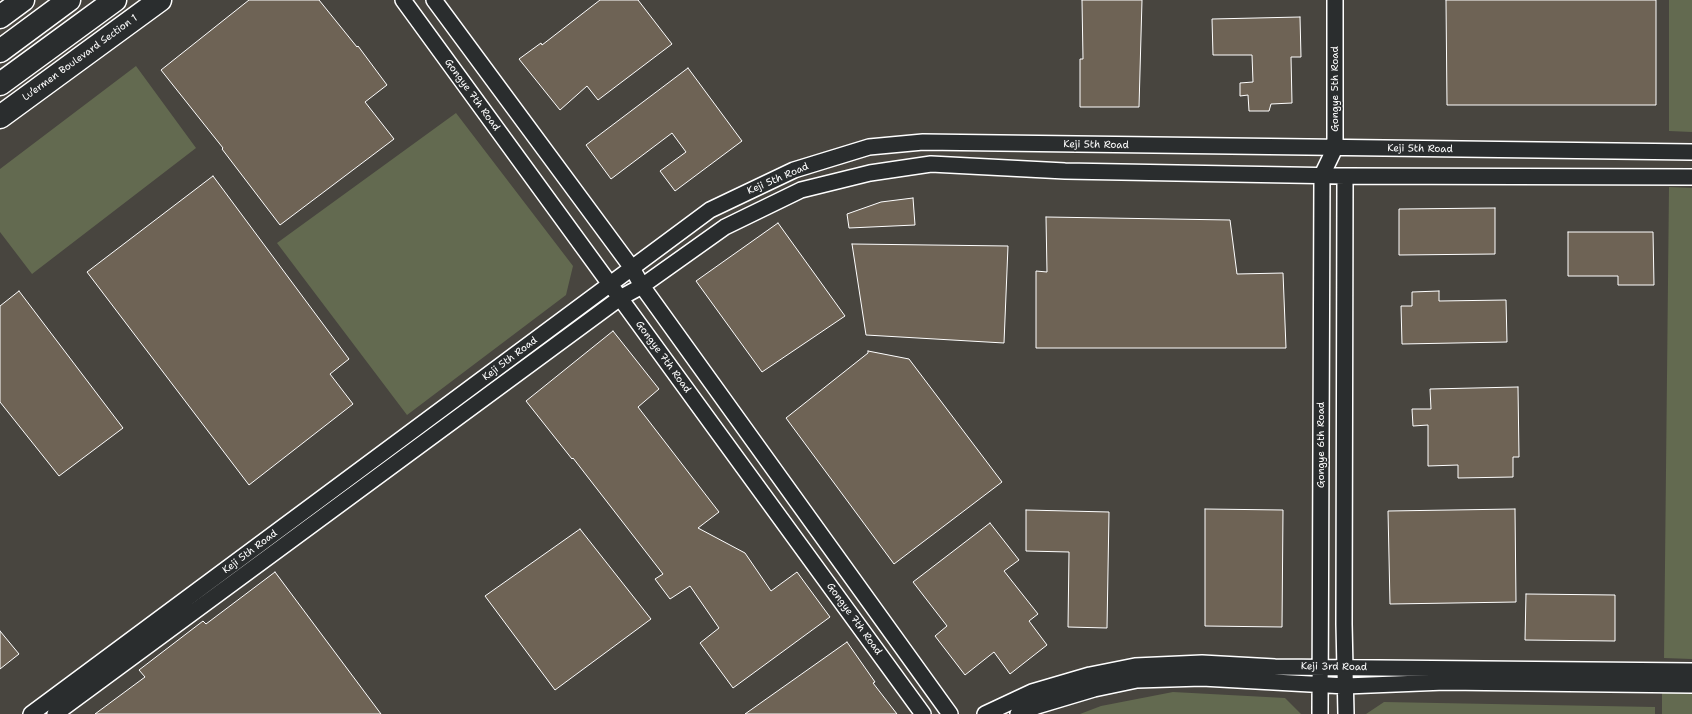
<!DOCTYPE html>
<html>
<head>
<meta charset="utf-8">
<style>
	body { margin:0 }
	canvas { display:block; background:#383836 }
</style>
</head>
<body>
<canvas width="1692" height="714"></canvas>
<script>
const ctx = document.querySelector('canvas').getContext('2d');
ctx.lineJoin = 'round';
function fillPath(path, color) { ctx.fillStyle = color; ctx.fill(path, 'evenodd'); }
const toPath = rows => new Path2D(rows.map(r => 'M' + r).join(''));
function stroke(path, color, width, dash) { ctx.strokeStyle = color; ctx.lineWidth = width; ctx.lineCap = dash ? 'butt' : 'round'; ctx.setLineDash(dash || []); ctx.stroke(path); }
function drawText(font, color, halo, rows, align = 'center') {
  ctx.font = font + ' "Shantell Sans",sans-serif'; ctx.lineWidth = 3; ctx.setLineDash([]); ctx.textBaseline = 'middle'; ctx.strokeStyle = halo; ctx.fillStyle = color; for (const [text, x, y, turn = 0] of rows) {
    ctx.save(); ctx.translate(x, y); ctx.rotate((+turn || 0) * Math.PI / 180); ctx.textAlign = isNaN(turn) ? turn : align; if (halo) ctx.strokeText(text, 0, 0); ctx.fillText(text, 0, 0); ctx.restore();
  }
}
const built = toPath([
	[0,0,1692,0,1692,714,0,714]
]);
const green = toPath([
	[1669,0,1692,0,1692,132,1669,131],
	[136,66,196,148,32,274,0,232,0,169],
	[456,113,573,266,566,295,407,415,277,243],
	[1669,187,1692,188,1692,659,1664,658],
	[1173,692,1285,698,1301,714,1080,714,1101,706],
	[1662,693,1692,693,1692,714,1662,714],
	[1384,702,1655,707,1655,714,1366,714]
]);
const building = toPath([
	[249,0,319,0,357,47,358,46,387,85,365,102,394,139,280,225,222,149,223,148,161,70,249,0],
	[600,0,638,0,672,44,598,100,587,86,560,110,519,59,541,43,542,45,600,0],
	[1082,0,1142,0,1139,107,1080,107,1080,59,1083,59,1082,0],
	[1446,0,1656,0,1656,105,1447,105,1446,0],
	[1300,17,1301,57,1291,57,1292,103,1271,104,1269,111,1249,111,1248,95,1240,96,1240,83,1253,82,1252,55,1213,55,1212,19,1300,17],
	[688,68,742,141,675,191,660,171,686,152,672,133,611,179,586,145,688,68],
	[213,176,349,359,330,374,353,404,249,485,87,272,213,176],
	[913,198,915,225,849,228,847,214,881,202,913,198],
	[1495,208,1495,254,1399,255,1399,209,1495,208],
	[1046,217,1230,220,1237,274,1283,273,1286,348,1036,348,1036,271,1047,272,1046,217],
	[778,223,845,316,762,372,696,281,778,223],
	[1568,232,1653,232,1654,285,1618,285,1618,276,1568,276,1568,232],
	[852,244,1008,246,1004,343,866,335,852,244],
	[19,291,123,428,59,476,0,402,0,306,19,291],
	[1439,291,1439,301,1506,300,1507,342,1402,344,1401,306,1412,306,1412,292,1439,291],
	[613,331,659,389,638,407,719,512,698,528,745,553,771,591,797,572,830,617,733,688,700,643,719,628,690,586,670,599,655,579,663,574,573,458,572,459,526,401,613,331],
	[868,351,909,359,1002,482,894,564,786,418,868,353,868,351],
	[1518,387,1519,457,1513,457,1513,477,1458,478,1458,465,1428,466,1428,425,1413,426,1412,409,1431,409,1430,389,1518,387],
	[1205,509,1283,510,1282,627,1205,626,1205,509],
	[1515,509,1516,602,1390,604,1388,511,1515,509],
	[1026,510,1109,512,1107,628,1068,627,1069,552,1026,551,1026,510],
	[990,523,1019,560,1004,571,1038,614,1029,621,1047,645,1010,674,994,652,965,675,935,636,947,626,913,582,990,523],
	[580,529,651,619,555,690,485,596,580,529],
	[275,572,381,714,95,714,145,677,139,670,203,621,206,624,275,572],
	[1526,594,1615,595,1615,641,1525,640,1526,594],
	[0,631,19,654,0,669,0,631],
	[847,642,875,682,873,683,897,714,745,714,847,642]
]);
const street = toPath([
	[403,0,923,714],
	[434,0,632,268,642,286,950,714],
	[1345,176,1344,624,1346,714],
	[31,714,710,210,794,170,869,147,923,142,1692,152],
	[55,714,620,298,642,286,725,227,801,190,870,173,931,164,1065,171,1345,176,1692,177],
	[985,714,1032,692,1090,675,1135,666,1202,663,1275,667,1692,671],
	[1018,714,1037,706,1094,689,1137,680,1202,678,1346,686,1445,682,1692,685],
	[1320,714,1322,175,1335,148,1335,0]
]);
const secondary = toPath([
	[0,17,23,0],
	[0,51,69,0],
	[0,84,115,0],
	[0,117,160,0]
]);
const streetNames = [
	["Lu’ermen Boulevard Section 1",80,58,-36],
	["Gongye 5th Road",1335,89,-90],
	["Gongye 7th Road",472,95,54],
	["Keji 5th Road",1096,145,1],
	["Keji 5th Road",1420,149,1],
	["Keji 5th Road",778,179,-23],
	["Gongye 7th Road",663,357,54],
	["Keji 5th Road",510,359,-37],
	["Gongye 6th Road",1321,445,-90],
	["Keji 5th Road",250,552,-37],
	["Gongye 7th Road",854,619,54],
	["Keji 3rd Road",1334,667,1]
];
fillPath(built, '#48453f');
fillPath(green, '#636a50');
fillPath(building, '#6e6355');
stroke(building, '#fff', 1);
stroke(street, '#fff', 18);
stroke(secondary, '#fff', 25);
stroke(street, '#2a2d2e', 15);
stroke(secondary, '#2a2d2e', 22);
drawText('10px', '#fff', '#2a2d2e', streetNames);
</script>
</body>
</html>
